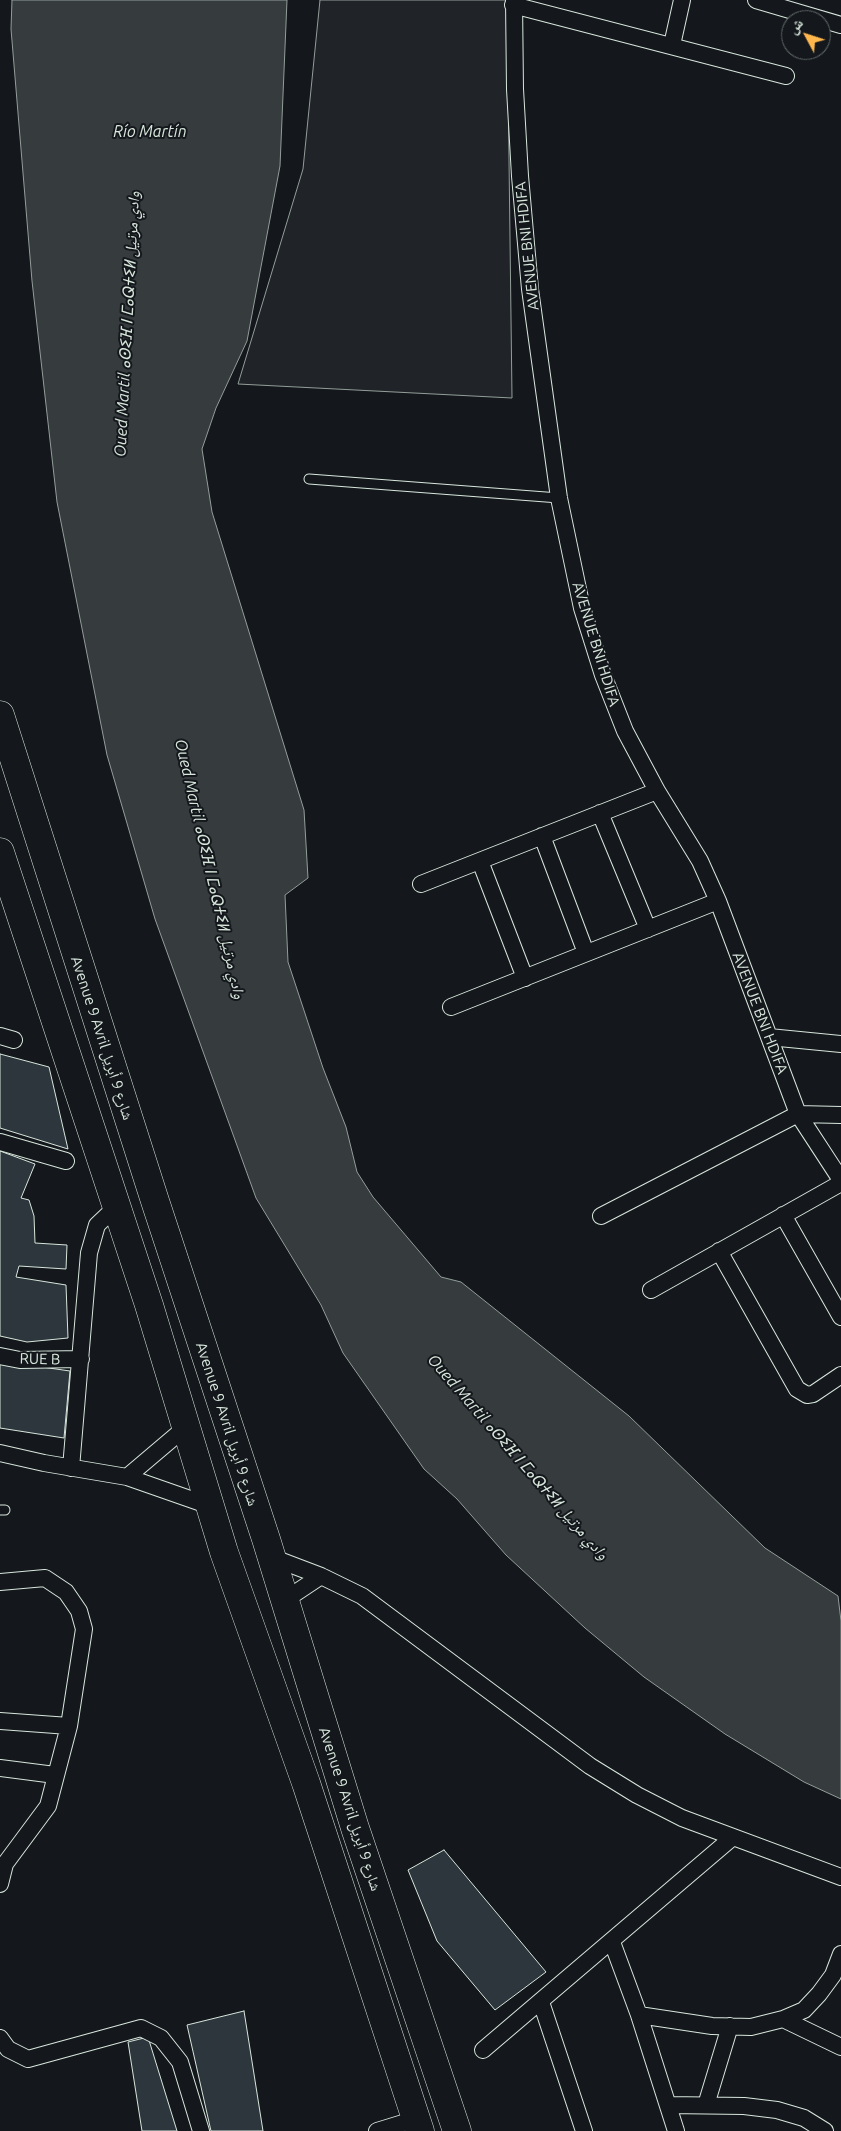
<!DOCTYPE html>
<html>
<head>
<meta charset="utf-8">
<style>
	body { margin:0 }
	#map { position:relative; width:841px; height:2131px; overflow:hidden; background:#14181c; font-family:Ubuntu,"Noto Naskh Arabic",sans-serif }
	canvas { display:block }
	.north { position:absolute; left:781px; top:10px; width:50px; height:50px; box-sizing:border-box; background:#14181c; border:1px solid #626a69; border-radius:50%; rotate:310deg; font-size:14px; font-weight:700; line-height:20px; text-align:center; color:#d8e6dc }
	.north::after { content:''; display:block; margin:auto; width:18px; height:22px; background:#ffb74d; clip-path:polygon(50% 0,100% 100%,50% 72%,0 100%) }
</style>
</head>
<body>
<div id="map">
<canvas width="841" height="2131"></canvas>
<div class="north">ش</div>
</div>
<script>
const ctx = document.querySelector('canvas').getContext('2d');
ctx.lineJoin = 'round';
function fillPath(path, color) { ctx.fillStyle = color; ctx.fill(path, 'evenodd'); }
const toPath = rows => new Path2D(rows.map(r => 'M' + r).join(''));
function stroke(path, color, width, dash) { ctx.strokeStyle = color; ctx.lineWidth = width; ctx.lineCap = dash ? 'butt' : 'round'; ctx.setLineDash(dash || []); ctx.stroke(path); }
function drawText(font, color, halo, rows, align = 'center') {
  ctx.font = font + ' Ubuntu,"Noto Naskh Arabic","Noto Sans Tifinagh",sans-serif'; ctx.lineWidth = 4; ctx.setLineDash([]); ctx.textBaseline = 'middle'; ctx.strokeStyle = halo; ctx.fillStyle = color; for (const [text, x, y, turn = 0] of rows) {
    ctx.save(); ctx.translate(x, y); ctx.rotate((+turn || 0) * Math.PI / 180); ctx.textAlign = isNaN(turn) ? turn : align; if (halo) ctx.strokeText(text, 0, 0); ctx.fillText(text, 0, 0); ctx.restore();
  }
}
const green = toPath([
	[320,0,507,0,512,398,238,384,303,169,320,0]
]);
const water = toPath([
	[12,0,287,0,280,166,247,341,216,408,202,449,212,512,304,810,308,878,285,895,288,962,323,1068,346,1127,357,1172,373,1197,441,1277,461,1282,629,1416,765,1548,838,1596,841,1621,841,1799,804,1782,725,1734,644,1677,585,1628,506,1555,457,1499,424,1469,343,1353,321,1305,256,1198,155,919,107,755,57,502,32,281,11,29,12,0]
]);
const building = toPath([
	[0,1054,49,1067,68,1149,0,1128,0,1054],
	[0,1151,35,1164,21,1198,29,1200,34,1216,35,1243,67,1245,66,1269,19,1266,16,1277,66,1285,68,1338,27,1342,0,1336,0,1151],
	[0,1361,70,1371,64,1438,0,1428,0,1361],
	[444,1850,546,1972,495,2010,437,1941,408,1870,444,1850],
	[244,2011,263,2131,211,2131,187,2025,244,2011],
	[148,2037,177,2131,142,2131,128,2042,148,2037]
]);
const lane = toPath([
	[309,479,559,498],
	[0,1510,5,1510]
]);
const street = toPath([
	[514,0,515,89,520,176,530,289,559,498,582,608,603,675,625,731,657,791,700,861,718,901,798,1114,841,1180],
	[756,0,841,25],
	[513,5,786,76],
	[672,45,682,0],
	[600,813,648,929],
	[542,836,586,953],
	[480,861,525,978],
	[421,884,657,791],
	[451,1007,718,901],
	[0,1036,14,1040],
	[769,1037,841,1044],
	[0,1142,66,1161],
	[783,1215,841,1317],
	[601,1216,798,1114,841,1115],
	[719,1251,797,1389,807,1395,813,1394,841,1375],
	[651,1290,841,1183],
	[0,1356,20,1360,81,1359],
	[0,1453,44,1463,127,1477,210,1506],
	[71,1468,89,1253,97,1225,116,1207],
	[127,1477,186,1427],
	[271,1557,321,1576,362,1596,590,1766,637,1795,682,1818,841,1877],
	[0,1582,45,1578,66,1592,79,1611,84,1629,69,1726,48,1806,5,1864,0,1884],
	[285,1600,321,1576],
	[0,1721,69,1726],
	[0,1768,55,1775],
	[612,1942,639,2015,676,2131],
	[541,2002,584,2131],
	[639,2015,712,2026,751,2027,783,2019,804,2010,819,1994,833,1975,841,1954],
	[783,2019,841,2047],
	[0,2038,8,2049,28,2059,141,2028,161,2038,180,2062,201,2131],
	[483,2050,733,1837],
	[668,2105,744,2106,777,2110,804,2118,825,2131],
	[706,2105,730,2026],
	[377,2131,416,2119]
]);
const highway = toPath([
	[0,715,155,1201,266,1539,355,1828,457,2131],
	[0,852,149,1305,224,1552,306,1783,420,2131]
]);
const streetNames = [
	["AVENUE BNI HDIFA",527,246,-96],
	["AVENUE BNI HDIFA",596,644,73],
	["AVENUE BNI HDIFA",760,1013,69],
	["Avenue 9 Avril شارع 9 أبريل",102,1038,72],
	["RUE B",40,1359,1],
	["Avenue 9 Avril شارع 9 أبريل",227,1424,72],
	["Avenue 9 Avril شارع 9 أبريل",350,1809,72]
];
const waterNames = [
	["Río Martín",150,132],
	["Oued Martil ⴰⵙⵉⴼ ⵏ ⵎⴰⵕⵜⵉⵍ وادي مرتيل",127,324,-87],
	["Oued Martil ⴰⵙⵉⴼ ⵏ ⵎⴰⵕⵜⵉⵍ وادي مرتيل",210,869,77],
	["Oued Martil ⴰⵙⵉⴼ ⵏ ⵎⴰⵕⵜⵉⵍ وادي مرتيل",518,1457,49]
];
fillPath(green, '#202428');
stroke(green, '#939e99', 1);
fillPath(water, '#363b3e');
stroke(water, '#939e99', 1);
fillPath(building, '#2c363c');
stroke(building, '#d8e6dc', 1);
stroke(lane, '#d8e6dc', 11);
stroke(street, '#d8e6dc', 18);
stroke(highway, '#d8e6dc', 29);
stroke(lane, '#14181c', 9);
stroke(street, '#14181c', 16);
stroke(highway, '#14181c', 28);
drawText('15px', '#d8e6dc', '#14181c', streetNames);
drawText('italic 16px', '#d8e6dc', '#14181c', waterNames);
</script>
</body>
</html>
